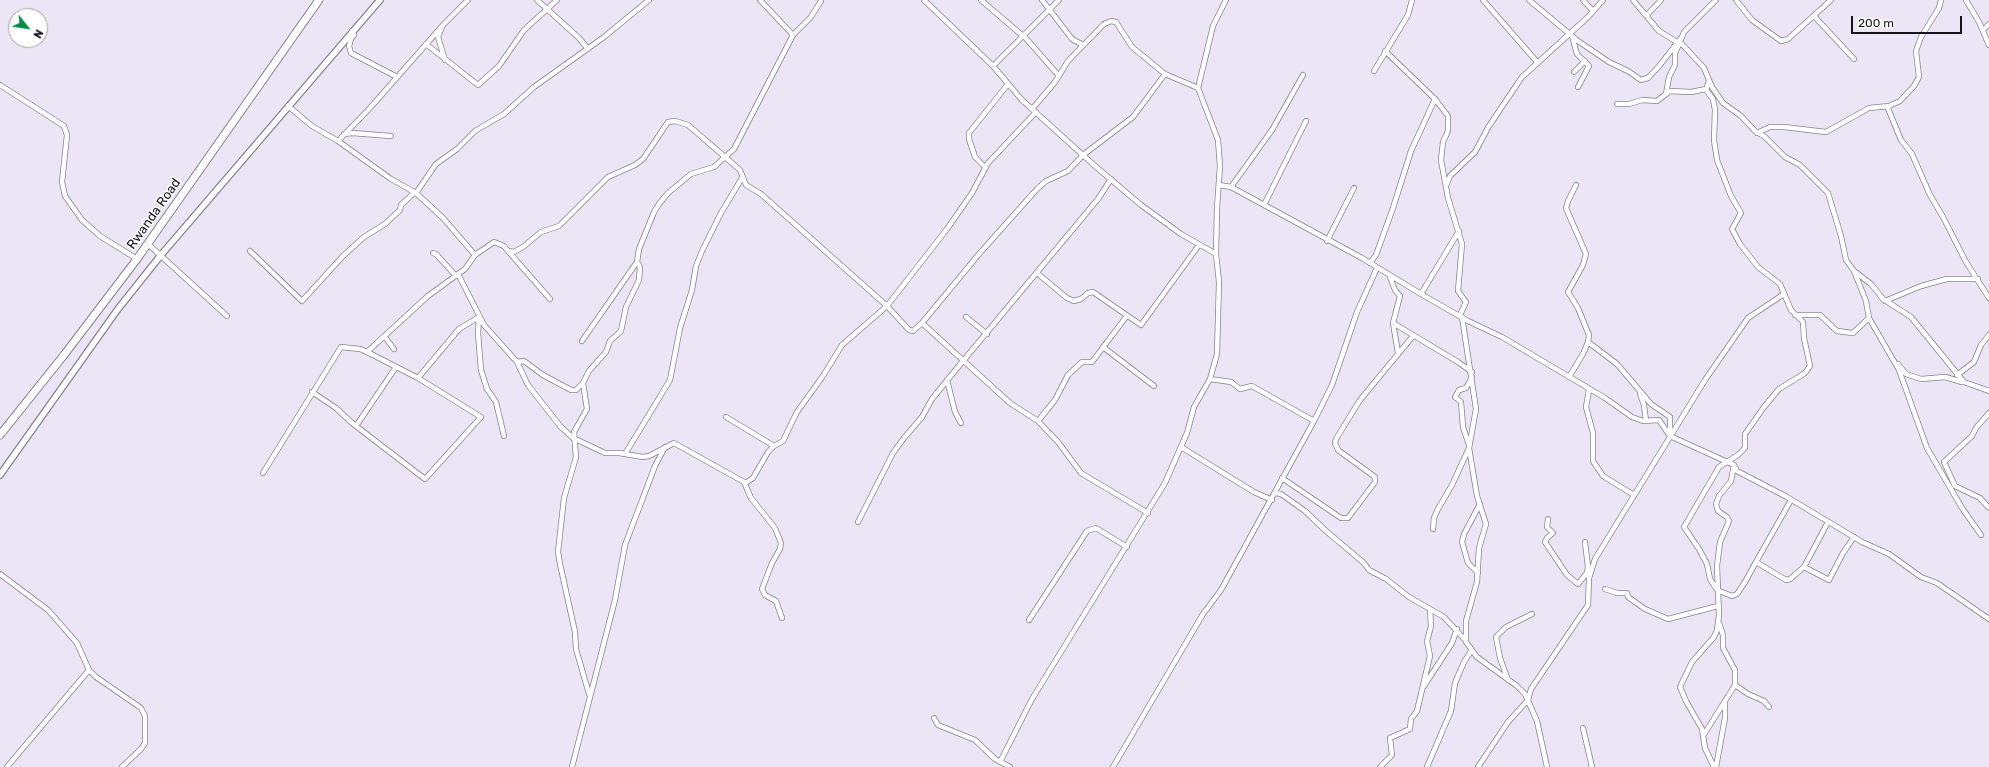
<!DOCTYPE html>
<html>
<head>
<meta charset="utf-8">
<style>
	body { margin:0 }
	#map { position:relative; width:1989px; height:767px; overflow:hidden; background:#ebe5f5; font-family:Rubik,sans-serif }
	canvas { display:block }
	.north { position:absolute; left:8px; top:8px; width:40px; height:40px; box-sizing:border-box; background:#fff; border:1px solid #a1a1a3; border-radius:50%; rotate:120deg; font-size:11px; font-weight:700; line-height:16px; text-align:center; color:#151319 }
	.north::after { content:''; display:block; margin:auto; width:14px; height:18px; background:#038946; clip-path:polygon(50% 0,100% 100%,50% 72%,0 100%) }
	.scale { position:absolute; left:1851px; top:16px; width:111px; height:18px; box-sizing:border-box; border:2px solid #151319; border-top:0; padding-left:5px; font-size:12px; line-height:14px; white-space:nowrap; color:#151319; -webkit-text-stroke:3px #fff; paint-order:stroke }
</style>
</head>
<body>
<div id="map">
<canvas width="1989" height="767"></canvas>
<div class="north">N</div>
<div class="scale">200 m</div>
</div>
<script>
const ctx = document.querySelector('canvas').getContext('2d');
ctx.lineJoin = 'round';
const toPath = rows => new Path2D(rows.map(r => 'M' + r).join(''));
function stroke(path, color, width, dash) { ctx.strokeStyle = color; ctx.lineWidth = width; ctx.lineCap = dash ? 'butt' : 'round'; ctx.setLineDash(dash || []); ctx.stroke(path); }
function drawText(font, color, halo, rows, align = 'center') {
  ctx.font = font + ' Rubik,sans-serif'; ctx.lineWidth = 3; ctx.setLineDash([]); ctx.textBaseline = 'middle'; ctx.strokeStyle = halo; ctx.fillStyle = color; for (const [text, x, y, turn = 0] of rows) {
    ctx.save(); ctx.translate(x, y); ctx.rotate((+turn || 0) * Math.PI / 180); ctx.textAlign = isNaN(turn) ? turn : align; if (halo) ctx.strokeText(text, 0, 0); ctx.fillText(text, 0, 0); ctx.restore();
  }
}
const minor = toPath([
	[537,0,579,38,588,49],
	[760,0,793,35],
	[924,0,993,66,1022,100,1095,166,1141,205,1181,234,1216,254],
	[981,0,1023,36],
	[1042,0,1072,39,1083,45],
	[1483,0,1538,63],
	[1529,0,1578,41,1609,62,1628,71,1641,80,1648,78,1660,65,1680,39],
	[1583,0,1593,11],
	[1633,0,1659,31,1677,42],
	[1716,0,1684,32,1680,42,1704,68,1712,87,1723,103,1741,116,1755,131,1765,137,1785,157,1800,165,1828,193,1841,236,1846,260,1854,271,1866,301,1869,318,1899,370,1927,448,1962,508,1981,535],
	[1736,0,1752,20,1781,41,1788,39,1831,0],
	[1966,0,1979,22,1989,45],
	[1647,15,1661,0],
	[1814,16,1854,59],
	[442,27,438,37,445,60],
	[1983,30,1989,24],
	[352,31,354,35,351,39,349,46,351,53,397,77],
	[1023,35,1059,76],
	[1572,36,1577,54,1589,66,1578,87],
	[426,44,478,85,499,66,524,30,557,0],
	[1385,51,1435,99,1448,116,1448,131,1443,142,1441,160,1448,198,1462,244,1458,291,1466,302,1460,315],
	[993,66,1059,0],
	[1374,71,1408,15,1412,0],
	[1574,72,1585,61],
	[1709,81,1706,90,1713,99,1715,110,1714,140,1717,160,1731,196,1741,213,1732,229,1740,244,1758,267,1780,284,1791,310,1803,322,1804,338,1810,366,1805,373,1779,389,1764,407,1745,434,1745,448,1738,455,1719,467,1684,527,1699,549,1707,564,1710,579,1717,590,1732,596,1737,594,1745,582,1756,562,1786,580,1790,579,1804,567,1829,580,1843,553,1854,537],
	[0,85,64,126,67,135,62,182,65,196,82,220,100,236,137,259],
	[1666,94,1669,77,1675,65,1675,53,1680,42],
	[1617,104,1629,104,1642,100,1657,101,1670,91,1691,92,1706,89],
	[1887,106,1901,140,1912,154,1930,195,1943,217,1966,262,1989,298],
	[1033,108,1055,82,1068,61,1104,24,1111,21,1116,22,1132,47,1165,74,1198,88],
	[1757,133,1770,127,1784,127,1826,132,1869,108,1889,106,1900,101,1914,86,1919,77,1916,51,1921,37,1939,8,1941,0],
	[344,134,352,133,391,136],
	[338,141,370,108,444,24,468,0],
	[725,157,740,170,746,185,761,194,887,306,909,330,913,331,922,323,979,254,1037,189,1046,181,1068,171,1083,155,1133,117,1165,74],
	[985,167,975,157,969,139,969,133,1008,84],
	[1219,185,1231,187,1362,258,1421,294,1468,321,1502,337,1605,398,1632,417,1643,421,1659,420,1670,436,1734,465,1737,471,1787,497,1862,542,1889,554,1921,577,1937,583,1989,619],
	[1446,186,1450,176,1475,152,1489,126,1522,77,1588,17,1603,0],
	[1231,187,1272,130,1303,75],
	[416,193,436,164,457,149,475,131,504,114,534,87,604,37,649,0],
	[1264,205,1306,121],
	[1327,241,1354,188],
	[148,244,227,316],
	[250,251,302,301,343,256,364,237,385,224,400,210,401,205,415,192],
	[508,251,550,299],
	[433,253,436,254,456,276],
	[475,255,494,242,504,246,508,251,514,252,523,247,541,232,559,226,608,177,635,165,643,159,668,122,675,121,688,125,725,157],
	[1370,263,1376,255,1393,208,1411,151,1435,99],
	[1854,271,1871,284,1883,299,1911,317,1964,382,1989,391],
	[1037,273,1067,298,1074,301,1081,299,1088,293,1093,292,1141,325,1199,245],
	[458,274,484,325,517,362,528,385,560,426,573,438,605,453,619,453,643,457,649,456,674,443,744,482,747,482,753,478,768,452,774,446,783,441,797,412,823,376,842,345,887,306,947,229,972,193,988,163,1036,112],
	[1390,277,1395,290,1400,296,1393,323,1398,353],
	[1421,294,1459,231],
	[1885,301,1921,286,1947,279,1978,279],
	[1795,315,1820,315,1837,331,1853,333,1869,318],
	[479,317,478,333,481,370,487,389,496,402,504,436],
	[966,317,987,334],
	[1462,317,1476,409,1469,448,1477,496,1486,524,1479,548,1477,582,1466,621,1466,642,1477,657,1517,686,1525,694,1537,721,1547,767],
	[922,323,1010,403,1038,421,1058,442,1081,473,1148,513],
	[1393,323,1458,362,1472,372],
	[385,337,394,349],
	[582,341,637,262,639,249,654,212,659,204,668,193,691,174,714,167,734,149,793,35,811,17,821,1],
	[1588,342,1617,364,1651,404,1670,417,1670,436],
	[1103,347,1154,386],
	[517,362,524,361,543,375,571,390,576,390,583,383],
	[1898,364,1906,374,1921,379,1945,377,1962,382],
	[1957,375,1974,362,1981,345,1989,335],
	[1569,377,1583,354,1588,342,1589,335,1578,308,1568,292,1583,265,1586,254,1566,208,1568,201,1576,185],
	[418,378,459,329,479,317],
	[947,380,955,412,961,423],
	[1589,390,1586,407,1593,433,1593,461,1603,476,1634,495],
	[312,392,336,408,352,423,425,479,481,417,418,378,367,352],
	[1640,394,1644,405,1646,421],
	[726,417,774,446],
	[1038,421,1055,400,1068,375,1082,362,1092,362,1126,317],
	[1314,421,1332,385,1357,312,1377,268],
	[356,426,396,367],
	[1469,445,1463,427,1461,402,1455,397,1459,390,1466,388,1472,377],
	[1181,447,1254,492,1272,500],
	[625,454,670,380,680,328,692,290,696,266,702,251,721,213,742,178],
	[263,473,341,347,360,349,367,352,428,296,465,269,475,255,443,218,416,193,391,179,338,141,312,126,288,106],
	[1282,478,1341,518,1348,518,1375,482,1375,477,1338,450,1335,443,1336,439,1360,400,1413,336],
	[744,482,751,498,775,528,781,543,780,549,772,563,762,589,765,595,776,601,782,618],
	[1276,493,1281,494,1305,511,1326,531,1364,563,1369,570,1386,579,1409,597,1444,617,1466,641],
	[1988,507,1980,498,1955,486,1944,462,1972,436,1976,428,1989,413],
	[1548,519,1547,527,1553,533,1547,538,1545,542,1567,575,1578,584,1587,573,1588,567,1585,542],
	[858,522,893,453,904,438,922,417,932,399,958,367,1098,199,1111,179],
	[1433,529,1434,518,1438,509,1452,485,1469,448],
	[1756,562,1791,500],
	[1804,567,1828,522],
	[1478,573,1468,563,1462,542,1464,534,1480,504],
	[0,574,48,610,77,643,89,670,96,677,141,708,145,716,145,743,141,749,122,767],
	[1605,589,1617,593,1627,593,1628,597,1645,609,1668,619,1718,606],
	[1029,620,1087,531,1096,528,1127,547],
	[1719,623,1723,635,1723,648,1735,670,1735,685],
	[1508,680,1500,658,1496,637,1506,627,1532,614],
	[1424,686,1452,643,1457,629],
	[589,694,576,649,575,632,560,564,558,552,564,498,576,457,574,432,587,409,583,383,589,371,606,352,610,341,621,331,626,307,639,280,640,267,637,262],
	[934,718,938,725,975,740,995,759,1010,767],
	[1583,728,1592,767],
	[1703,736,1735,685,1748,694,1764,701,1769,707],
	[1000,762,1032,699,1165,483,1187,433,1194,407,1210,379,1217,354,1219,282,1216,254,1217,208,1220,166,1218,140,1198,88,1213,26,1226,0],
	[7,767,89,670],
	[572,767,615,600,625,545,655,466,665,447],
	[1113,767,1203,614,1221,590,1314,421,1252,386,1240,389,1231,382,1210,379],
	[1380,767,1392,755,1390,738,1410,729,1411,719,1417,711,1430,656,1427,641,1431,626,1430,610],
	[1427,767,1451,711,1455,683,1464,662,1471,651],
	[1478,767,1508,722,1528,700,1531,689,1588,605,1589,578,1595,559,1705,380,1748,318,1784,294],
	[1714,767,1705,748,1702,729,1686,701,1680,687,1692,662,1714,637,1717,630,1719,615,1717,566,1720,542,1729,521,1727,517,1718,511,1716,504,1719,496,1731,481,1734,465],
	[1716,767,1725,718,1725,702]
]);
const tertiary = toPath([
	[0,475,118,309,161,255,380,0]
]);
const trunk = toPath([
	[0,435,64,355,137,259,319,0]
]);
const streetNames = [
	["Rwanda Road",154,214,-55]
];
stroke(minor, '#878291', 6);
stroke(tertiary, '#878291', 8);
stroke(trunk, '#878291', 9);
stroke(minor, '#fff', 4.5);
stroke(tertiary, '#fff', 5.5);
stroke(trunk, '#fff', 7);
drawText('13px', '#151319', '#fff', streetNames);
</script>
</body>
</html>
